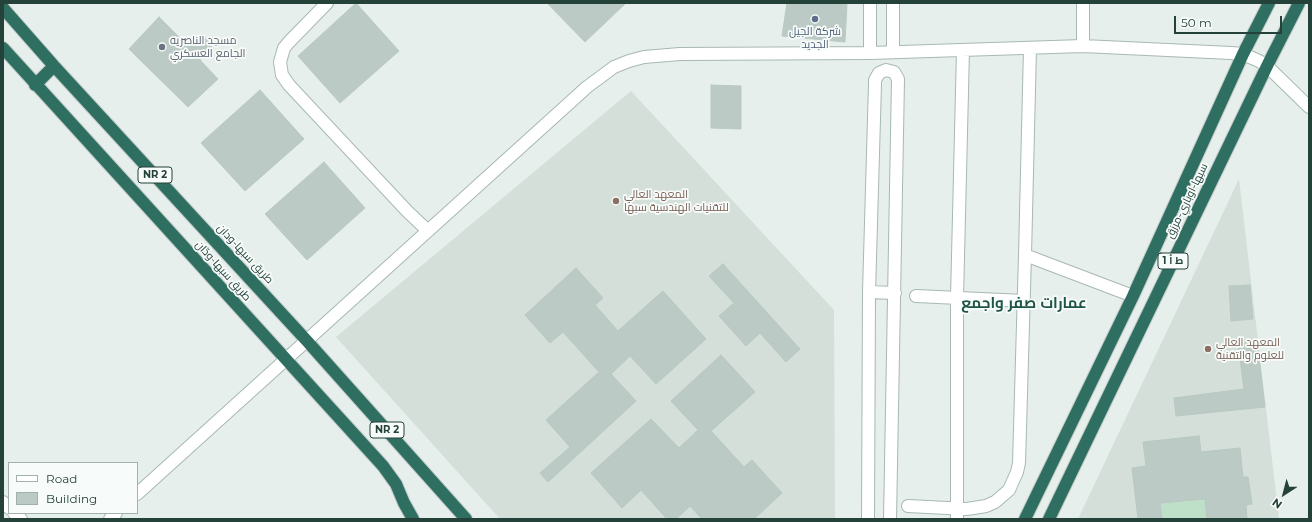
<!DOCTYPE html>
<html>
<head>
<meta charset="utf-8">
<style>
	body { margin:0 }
	#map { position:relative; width:1312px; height:522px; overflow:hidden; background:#e6efeb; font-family:Montserrat,sans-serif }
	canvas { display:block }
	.frame { position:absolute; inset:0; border:4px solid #24423a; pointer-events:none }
	.legend { position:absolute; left:8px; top:462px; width:130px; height:52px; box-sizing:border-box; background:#f7fbf9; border:1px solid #a3b1ad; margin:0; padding:5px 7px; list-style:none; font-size:12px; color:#24423a }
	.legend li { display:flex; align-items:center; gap:8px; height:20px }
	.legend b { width:20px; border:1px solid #a3b1ad }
	.north { position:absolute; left:1264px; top:474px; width:40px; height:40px; -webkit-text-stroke:3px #f7fbf9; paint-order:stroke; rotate:216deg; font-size:11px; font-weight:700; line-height:16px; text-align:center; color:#24423a }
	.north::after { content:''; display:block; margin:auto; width:14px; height:18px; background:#24423a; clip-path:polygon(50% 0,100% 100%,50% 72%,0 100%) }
	.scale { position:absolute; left:1174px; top:16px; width:108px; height:18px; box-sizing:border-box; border:2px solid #24423a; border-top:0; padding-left:5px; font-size:12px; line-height:14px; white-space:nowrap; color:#24423a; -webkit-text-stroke:3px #f7fbf9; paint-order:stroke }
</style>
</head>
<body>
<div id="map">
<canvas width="1312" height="522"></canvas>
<div class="frame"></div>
<ul class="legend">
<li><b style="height:5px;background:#fff"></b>Road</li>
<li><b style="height:11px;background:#bbcac4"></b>Building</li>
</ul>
<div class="north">N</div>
<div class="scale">50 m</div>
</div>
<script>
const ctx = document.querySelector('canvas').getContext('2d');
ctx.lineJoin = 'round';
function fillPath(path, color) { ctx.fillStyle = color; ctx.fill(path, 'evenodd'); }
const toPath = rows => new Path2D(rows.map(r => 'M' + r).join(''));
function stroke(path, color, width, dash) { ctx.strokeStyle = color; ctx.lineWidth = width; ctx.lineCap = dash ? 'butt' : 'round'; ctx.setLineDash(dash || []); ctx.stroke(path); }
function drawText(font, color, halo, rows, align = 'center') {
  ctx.font = font + ' Montserrat,Cairo,sans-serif'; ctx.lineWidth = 3.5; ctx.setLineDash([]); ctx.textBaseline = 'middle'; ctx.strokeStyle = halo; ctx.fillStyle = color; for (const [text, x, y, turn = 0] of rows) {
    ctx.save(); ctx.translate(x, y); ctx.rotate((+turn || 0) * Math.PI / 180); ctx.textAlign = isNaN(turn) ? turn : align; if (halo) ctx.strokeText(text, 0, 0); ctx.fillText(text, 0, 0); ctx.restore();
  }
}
const built = toPath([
	[631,91,834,310,835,519,500,519,336,337],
	[1239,179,1279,519,1078,519]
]);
const green = toPath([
	[1205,499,1207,519,1162,519,1160,503]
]);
const building = toPath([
	[356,3,399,51,340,103,298,56,356,3],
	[547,3,626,3,585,42,547,3],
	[787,3,847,3,845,42,782,36,787,3],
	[159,17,189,47,202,34,212,46,200,60,218,79,188,107,129,49,159,17],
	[711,85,741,86,741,129,711,128,711,85],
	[260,90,304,139,245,191,201,143,260,90],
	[324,162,365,208,307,260,265,214,324,162],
	[723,264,800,349,786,362,760,333,746,346,719,316,734,303,709,276,723,264],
	[576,268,603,298,595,305,618,331,663,291,706,339,656,384,630,356,611,374,636,401,548,482,540,473,570,447,546,420,599,372,563,332,550,343,525,315,576,268],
	[1250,285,1253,319,1231,321,1229,286,1250,285],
	[1257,341,1265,407,1176,416,1174,398,1244,389,1238,343,1257,341],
	[721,355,755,392,711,431,744,467,752,460,782,493,754,519,702,519,690,506,676,519,667,519,641,490,622,508,591,473,651,419,679,448,698,430,671,401,721,355],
	[1199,436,1201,452,1240,448,1243,477,1248,477,1252,504,1246,505,1247,519,1207,519,1205,499,1160,503,1162,519,1138,519,1132,468,1146,466,1143,442,1199,436]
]);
const minor = toPath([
	[327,3,289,42,284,48,280,62,282,75,289,85,407,211,428,231],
	[870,3,870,53],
	[893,3,893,52],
	[1083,46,1083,3],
	[1025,255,1133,296],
	[869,292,895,293],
	[916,296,1024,301],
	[137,494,587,87,614,67,629,61,644,57,680,54,870,53,1083,46,1231,53,1243,54,1259,61,1267,66,1309,107],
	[3,502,9,508],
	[908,506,967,509,986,506,995,502,1009,490,1017,472,1019,463,1025,255,1030,48],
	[14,513,21,519],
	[110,519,116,513],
	[868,519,869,292,875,84,875,80,879,73,886,70,894,72,898,79,890,519],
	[957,519,957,298,963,50]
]);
const highway = toPath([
	[3,8,54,66,307,341,466,519],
	[3,48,383,466,396,484,404,503,413,519],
	[35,85,54,66],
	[1025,519,1133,296,1243,54,1269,3],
	[1049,519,1267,66,1299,3]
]);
const markers = [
	[815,19,4,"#5c6f8a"],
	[162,47,4,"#6b7280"],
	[616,201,4,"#8d6e63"],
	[1208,349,4,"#8d6e63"]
];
const shields = [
	[155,175,34],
	[1173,261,30],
	[387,430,34]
];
const shieldNames = [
	["NR 2",155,175],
	["ط أ 1",1173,261],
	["NR 2",387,430]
];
const serviceNames = [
	["شركة الجيل",815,32],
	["الجديد",815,45]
];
const worshipNames = [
	["مسجد الناصريه",170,41],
	["الجامع العسكري",170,54]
];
const educationNames = [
	["المعهد العالي",624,195],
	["للتقنيات الهندسية سبها",624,208],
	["المعهد العالي",1216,343],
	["للعلوم والتقنية",1216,356]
];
const streetNames = [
	["سبها-اوباري-مرزق",1187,201,-64],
	["طريق سبها-ودان",245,254,47],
	["طريق سبها-ودّان",223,271,48]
];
const districtNames = [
	["عمارات صفر واجمع",1024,304]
];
fillPath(built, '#d4dfda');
fillPath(green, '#bfe0c8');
fillPath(building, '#bbcac4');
stroke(building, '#b8c9c2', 1);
stroke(minor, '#a8b8b2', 14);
stroke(highway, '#c2cac8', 14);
stroke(minor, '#fff', 12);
stroke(highway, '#2f6f62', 12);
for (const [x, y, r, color] of markers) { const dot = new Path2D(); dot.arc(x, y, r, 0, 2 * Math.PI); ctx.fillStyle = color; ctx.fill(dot); stroke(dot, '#f7fbf9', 1.5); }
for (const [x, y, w] of shields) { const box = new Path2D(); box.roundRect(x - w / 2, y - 8, w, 16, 3); ctx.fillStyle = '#f7fbf9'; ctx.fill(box); stroke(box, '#24423a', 1); }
drawText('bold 10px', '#24423a', null, shieldNames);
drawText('11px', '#4e5e75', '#f7fbf9', serviceNames);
drawText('11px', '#5b616d', '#f7fbf9', worshipNames, 'left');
drawText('11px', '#785e54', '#f7fbf9', educationNames, 'left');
drawText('11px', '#24423a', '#f7fbf9', streetNames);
drawText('bold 15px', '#1f5548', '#f7fbf9', districtNames);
</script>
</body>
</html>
